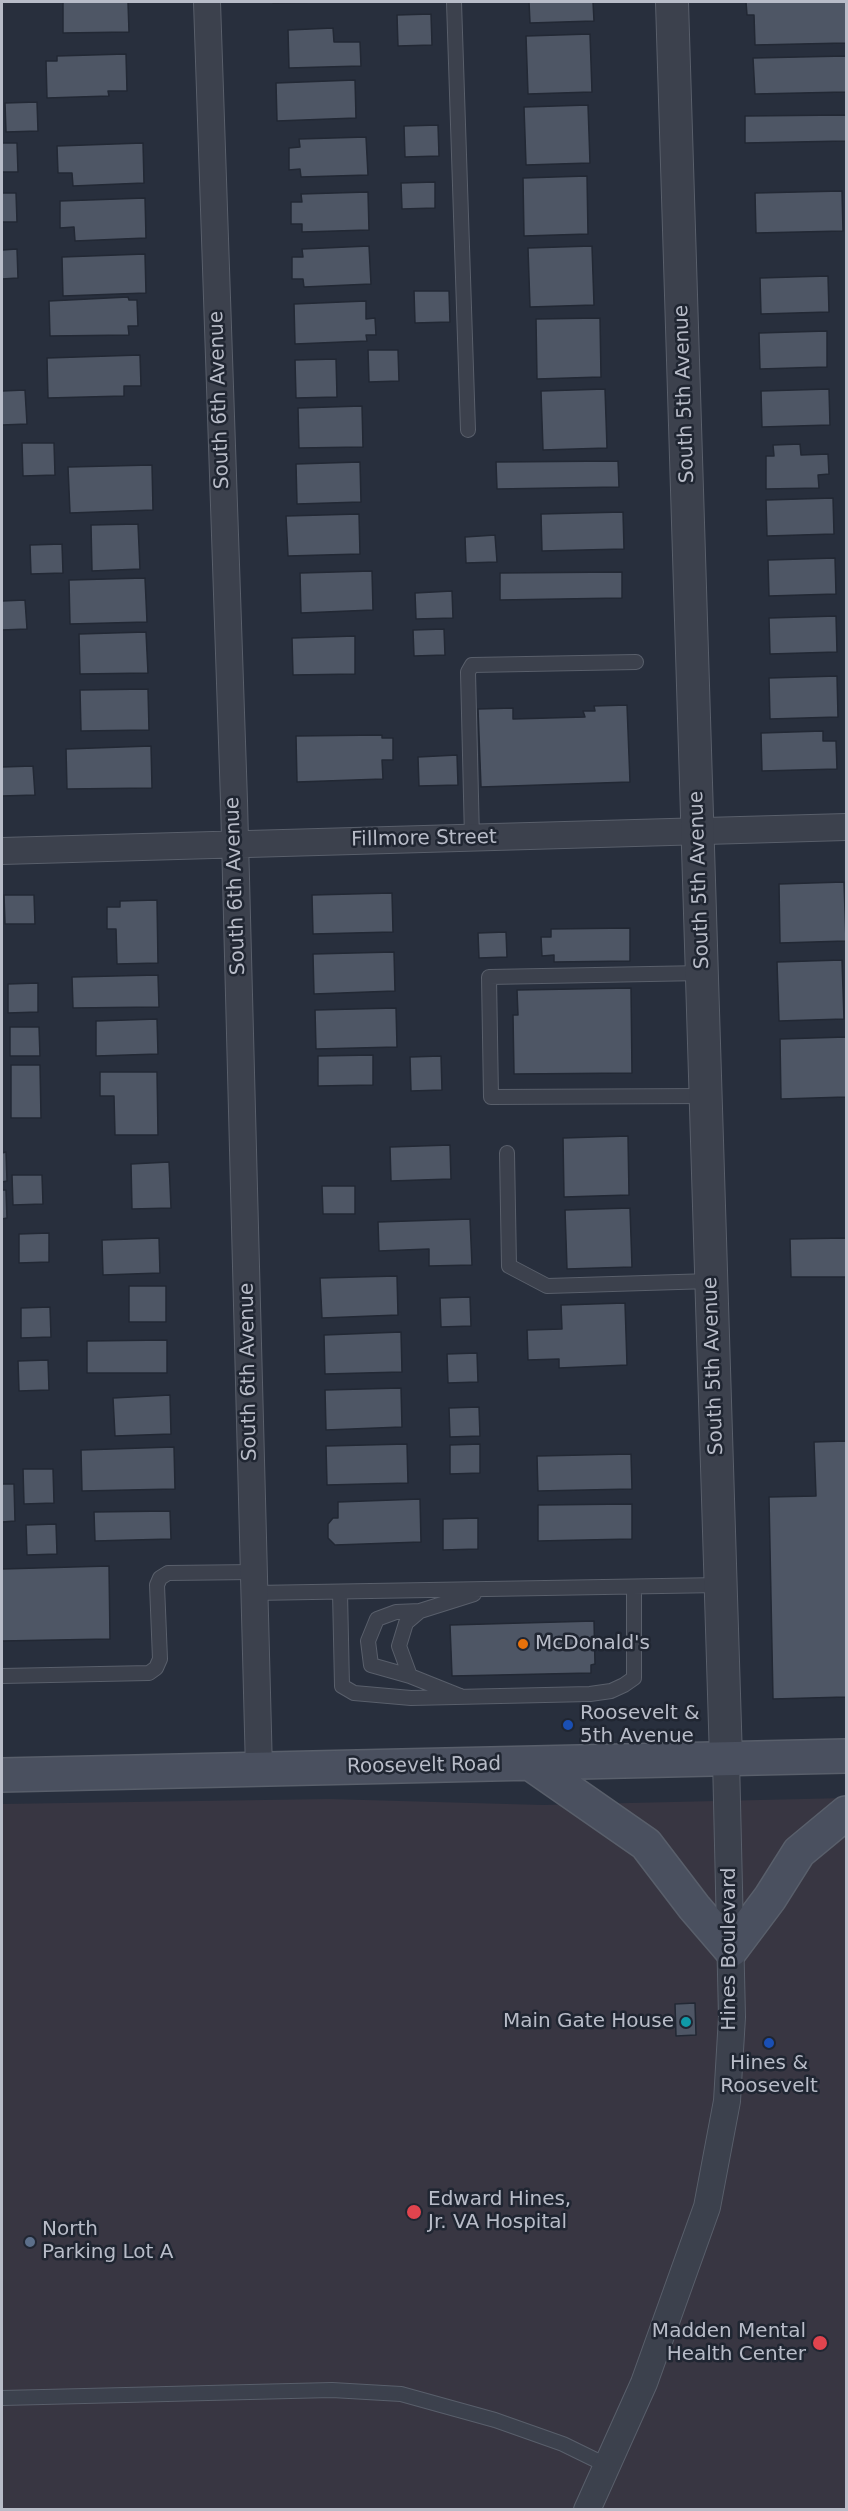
<!DOCTYPE html>
<html>
<head>
<meta charset="utf-8">
<style>
	body { margin:0 }
	#map { position:relative; width:848px; height:2511px; overflow:hidden; background:#282f3d; font-family:"DejaVu Sans",sans-serif }
	canvas { display:block }
	.frame { position:absolute; inset:0; border:3px solid #b8bcc8; pointer-events:none }
</style>
</head>
<body>
<div id="map">
<canvas width="848" height="2511"></canvas>
<div class="frame"></div>
</div>
<script>
const ctx = document.querySelector('canvas').getContext('2d');
ctx.lineJoin = 'round';
function fillPath(path, color) { ctx.fillStyle = color; ctx.fill(path, 'evenodd'); }
const toPath = rows => new Path2D(rows.map(r => 'M' + r).join(''));
function stroke(path, color, width, dash) { ctx.strokeStyle = color; ctx.lineWidth = width; ctx.lineCap = dash ? 'butt' : 'round'; ctx.setLineDash(dash || []); ctx.stroke(path); }
function drawText(font, color, halo, rows, align = 'center') {
  ctx.font = font + ' "DejaVu Sans",sans-serif'; ctx.lineWidth = 5; ctx.setLineDash([]); ctx.textBaseline = 'middle'; ctx.strokeStyle = halo; ctx.fillStyle = color; for (const [text, x, y, turn = 0] of rows) {
    ctx.save(); ctx.translate(x, y); ctx.rotate((+turn || 0) * Math.PI / 180); ctx.textAlign = isNaN(turn) ? turn : align; if (halo) ctx.strokeText(text, 0, 0); ctx.fillText(text, 0, 0); ctx.restore();
  }
}
const medical = toPath([
	[846,1798,846,2509,2,2509,2,1804,329,1799,543,1805]
]);
const building = toPath([
	[63,2,128,2,129,32,63,33,63,2],
	[273,2,322,2,273,3,273,2],
	[529,2,593,2,594,21,530,23,529,2],
	[746,2,846,2,846,43,755,45,754,15,747,15,746,2],
	[431,14,432,45,398,46,397,15,431,14],
	[333,28,334,42,360,42,361,66,289,68,288,30,333,28],
	[590,34,592,92,528,94,526,36,590,34],
	[126,54,127,91,108,91,109,96,47,98,46,61,57,61,57,56,126,54],
	[846,56,846,92,755,94,753,58,846,56],
	[355,80,356,118,277,121,276,83,355,80],
	[37,102,38,131,6,132,5,103,37,102],
	[588,105,590,163,526,165,524,107,588,105],
	[846,115,846,141,745,143,745,116,846,115],
	[438,125,439,156,405,157,404,126,438,125],
	[366,137,368,175,301,177,300,169,289,170,289,148,300,147,299,139,366,137],
	[2,143,17,143,18,172,2,172,2,143],
	[143,143,144,183,73,186,72,173,58,173,57,146,143,143],
	[587,176,588,234,524,236,523,178,587,176],
	[435,182,435,208,402,209,401,183,435,182],
	[842,191,843,231,756,233,755,193,842,191],
	[368,192,369,230,302,232,302,224,291,224,291,202,302,202,301,194,368,192],
	[2,193,16,193,17,222,2,222,2,193],
	[145,198,146,238,75,241,74,227,60,228,60,201,145,198],
	[369,246,371,284,304,287,303,279,292,279,292,257,303,257,302,249,369,246],
	[592,246,594,305,530,307,528,248,592,246],
	[17,249,18,278,2,279,2,250,17,249],
	[145,254,146,293,63,296,62,257,145,254],
	[828,276,829,312,761,314,760,278,828,276],
	[414,291,449,291,450,322,415,323,414,291],
	[128,297,129,300,137,300,138,326,128,326,129,335,50,336,49,301,128,297],
	[366,301,366,319,375,318,376,335,366,335,367,341,295,344,294,304,366,301],
	[600,318,601,377,537,379,536,319,600,318],
	[827,331,827,367,760,369,759,333,827,331],
	[368,350,398,350,399,381,369,382,368,350],
	[140,355,141,386,124,386,124,396,48,398,47,358,140,355],
	[336,359,337,397,296,398,295,360,336,359],
	[605,389,607,448,543,450,541,391,605,389],
	[829,389,830,425,762,427,761,391,829,389],
	[25,390,27,424,2,425,2,391,25,390],
	[362,406,363,447,299,448,298,408,362,406],
	[22,443,54,443,55,475,23,476,22,443],
	[800,444,801,455,828,454,829,474,818,475,819,488,766,489,766,456,774,456,773,445,800,444],
	[618,461,619,487,497,489,496,462,618,461],
	[360,462,361,502,297,504,296,464,360,462],
	[152,465,153,510,70,513,68,467,152,465],
	[833,498,834,534,767,536,766,500,833,498],
	[623,512,624,549,542,551,541,514,623,512],
	[359,514,360,554,288,556,286,516,359,514],
	[138,524,140,569,92,571,91,525,138,524],
	[495,535,497,562,466,563,465,537,495,535],
	[62,544,63,573,31,574,30,545,62,544],
	[835,558,836,594,769,596,768,560,835,558],
	[372,571,373,610,301,613,300,573,372,571],
	[622,572,622,598,500,600,500,573,622,572],
	[145,578,147,622,70,624,69,580,145,578],
	[452,591,453,618,416,619,415,593,452,591],
	[25,600,27,629,2,630,2,601,25,600],
	[836,616,837,652,770,654,769,618,836,616],
	[444,629,445,655,414,656,413,630,444,629],
	[146,632,148,673,80,674,79,634,146,632],
	[355,636,355,674,293,675,292,638,355,636],
	[837,676,838,717,770,719,769,678,837,676],
	[148,689,149,730,81,731,80,690,148,689],
	[627,705,630,782,481,787,478,709,513,708,513,719,585,717,583,711,595,711,594,706,627,705],
	[823,731,823,741,836,741,837,769,762,771,761,733,823,731],
	[382,735,382,738,393,738,393,760,382,760,383,779,297,782,296,736,382,735],
	[151,746,152,788,67,789,66,749,151,746],
	[457,755,458,785,419,786,418,757,457,755],
	[33,766,35,795,2,796,2,767,33,766],
	[844,882,846,941,780,943,779,884,844,882],
	[392,893,393,932,313,934,312,895,392,893],
	[4,895,34,895,35,924,5,924,4,895],
	[157,900,158,963,117,964,116,929,107,929,107,907,120,907,120,901,157,900],
	[630,928,630,961,554,962,554,955,542,956,541,937,551,937,551,929,630,928],
	[506,932,507,957,479,958,478,933,506,932],
	[394,952,395,991,314,994,313,954,394,952],
	[842,960,844,1019,779,1021,777,962,842,960],
	[158,975,159,1007,73,1008,72,977,158,975],
	[38,983,38,1012,8,1013,8,984,38,983],
	[631,988,632,1073,514,1074,513,1015,518,1015,517,990,631,988],
	[396,1008,397,1047,316,1049,315,1010,396,1008],
	[157,1019,158,1054,96,1056,96,1021,157,1019],
	[10,1027,39,1027,40,1056,10,1056,10,1027],
	[846,1037,846,1097,781,1099,780,1039,846,1037],
	[373,1055,373,1085,318,1086,318,1056,373,1055],
	[441,1056,442,1090,411,1091,410,1057,441,1056],
	[11,1065,40,1065,41,1118,11,1118,11,1065],
	[100,1072,157,1072,158,1135,115,1135,114,1096,100,1096,100,1072],
	[628,1136,629,1195,564,1197,563,1138,628,1136],
	[450,1145,451,1179,391,1181,390,1147,450,1145],
	[6,1152,7,1181,2,1182,2,1153,6,1152],
	[169,1162,171,1208,132,1209,131,1164,169,1162],
	[12,1175,42,1175,43,1204,13,1205,12,1175],
	[322,1186,355,1186,355,1214,323,1214,322,1186],
	[2,1190,6,1190,7,1218,2,1219,2,1190],
	[630,1208,632,1267,567,1269,565,1210,630,1208],
	[470,1219,472,1265,429,1266,429,1249,379,1251,378,1222,470,1219],
	[49,1233,49,1262,19,1263,19,1234,49,1233],
	[159,1238,160,1273,103,1275,102,1240,159,1238],
	[846,1238,846,1277,791,1277,790,1239,846,1238],
	[397,1276,398,1315,322,1318,320,1278,397,1276],
	[129,1286,166,1286,166,1322,129,1322,129,1286],
	[470,1297,471,1326,441,1327,440,1298,470,1297],
	[625,1303,627,1365,559,1368,559,1359,528,1360,527,1330,562,1329,561,1305,625,1303],
	[50,1307,51,1337,21,1338,21,1308,50,1307],
	[401,1332,402,1372,325,1374,324,1335,401,1332],
	[167,1340,167,1373,87,1373,87,1341,167,1340],
	[477,1353,478,1382,448,1383,447,1354,477,1353],
	[48,1360,49,1390,19,1391,18,1361,48,1360],
	[401,1388,402,1427,326,1430,325,1390,401,1388],
	[170,1395,171,1434,115,1436,113,1398,170,1395],
	[479,1407,480,1436,450,1437,449,1408,479,1407],
	[846,1441,846,1697,773,1699,769,1497,816,1496,814,1442,846,1441],
	[407,1444,408,1483,327,1485,326,1446,407,1444],
	[480,1444,480,1473,450,1474,450,1445,480,1444],
	[174,1447,175,1489,82,1491,81,1450,174,1447],
	[631,1454,632,1489,538,1491,537,1456,631,1454],
	[23,1469,53,1469,54,1503,24,1504,23,1469],
	[2,1484,14,1484,15,1521,2,1522,2,1484],
	[420,1499,421,1542,335,1545,328,1538,328,1524,333,1518,338,1518,338,1502,420,1499],
	[632,1504,632,1539,538,1541,538,1505,632,1504],
	[170,1511,171,1539,95,1541,94,1512,170,1511],
	[478,1518,478,1549,443,1550,443,1519,478,1518],
	[56,1524,57,1554,27,1555,26,1525,56,1524],
	[109,1566,110,1639,2,1641,2,1569,109,1566],
	[594,1621,595,1664,591,1665,591,1673,452,1676,450,1625,594,1621],
	[695,2003,696,2035,676,2036,675,2004,695,2003]
]);
const service = toPath([
	[454,2,468,430],
	[472,838,468,672,472,665,636,662],
	[703,973,489,977,491,1097,706,1096],
	[507,1153,509,1266,547,1286,711,1281],
	[340,1592,342,1686,354,1693,411,1698,590,1694,611,1691,624,1685,634,1678,634,1587],
	[254,1593,720,1585],
	[2,1676,149,1673,156,1668,160,1659,157,1585,160,1578,168,1573,254,1572],
	[410,1676,371,1665,368,1641,377,1619,396,1612,420,1611],
	[460,1696,410,1676,399,1646,406,1623,420,1611,474,1594],
	[2,2398,332,2390,401,2394,495,2420,563,2444,606,2465]
]);
const minor = toPath([
	[207,2,234,801,259,1770],
	[2,851,846,827],
	[587,2510,644,2383,707,2207,727,2101,732,2017,726,1759]
]);
const tertiary = toPath([
	[672,2,726,1759]
]);
const secondary = toPath([
	[531,1764,646,1844,694,1907,731,1950,770,1898,799,1852,846,1813],
	[2,1775,846,1756]
]);
const markers = [
	[523,1644,6,"#e8710a"],
	[568,1725,6,"#1a4fb4"],
	[686,2022,6,"#0f9aa8"],
	[769,2043,6,"#1a4fb4"],
	[414,2212,8,"#e0444e"],
	[30,2242,6,"#5c6f8a"],
	[820,2343,8,"#e0444e"]
];
const streetNames = [
	["South 5th Avenue",685,394,-92],
	["South 6th Avenue",220,400,-92],
	["Fillmore Street",424,839,-1],
	["South 5th Avenue",700,880,-92],
	["South 6th Avenue",236,886,-92],
	["South 5th Avenue",714,1366,-92],
	["South 6th Avenue",249,1372,-91],
	["Roosevelt Road",424,1766,-1],
	["Hines Boulevard",730,1949,-90]
];
const poiNames = [
	["McDonald's",535,1644],
	["Roosevelt &",580,1714],
	["5th Avenue",580,1737],
	["Main Gate House",674,2022,"right"],
	["Hines &",769,2064,"center"],
	["Roosevelt",769,2087,"center"],
	["Edward Hines,",428,2200],
	["Jr. VA Hospital",428,2223],
	["North",42,2230],
	["Parking Lot A",42,2253],
	["Madden Mental",806,2332,"right"],
	["Health Center",806,2355,"right"]
];
fillPath(medical, '#383642');
fillPath(building, '#4e5665');
stroke(building, '#222834', 1.5);
stroke(service, '#595f6b', 16);
stroke(minor, '#595f6b', 28);
stroke(tertiary, '#595f6b', 34);
stroke(secondary, '#595f6b', 36);
stroke(service, '#3c414d', 14);
stroke(minor, '#3c414d', 26);
stroke(tertiary, '#3c414d', 32);
stroke(secondary, '#4a505f', 33);
for (const [x, y, r, color] of markers) { const dot = new Path2D(); dot.arc(x, y, r, 0, 2 * Math.PI); ctx.fillStyle = color; ctx.fill(dot); stroke(dot, '#202632', 2); }
drawText('20px', '#b8bcc8', '#202632', streetNames);
drawText('20px', '#b8bcc8', '#202632', poiNames, 'left');
</script>
</body>
</html>
